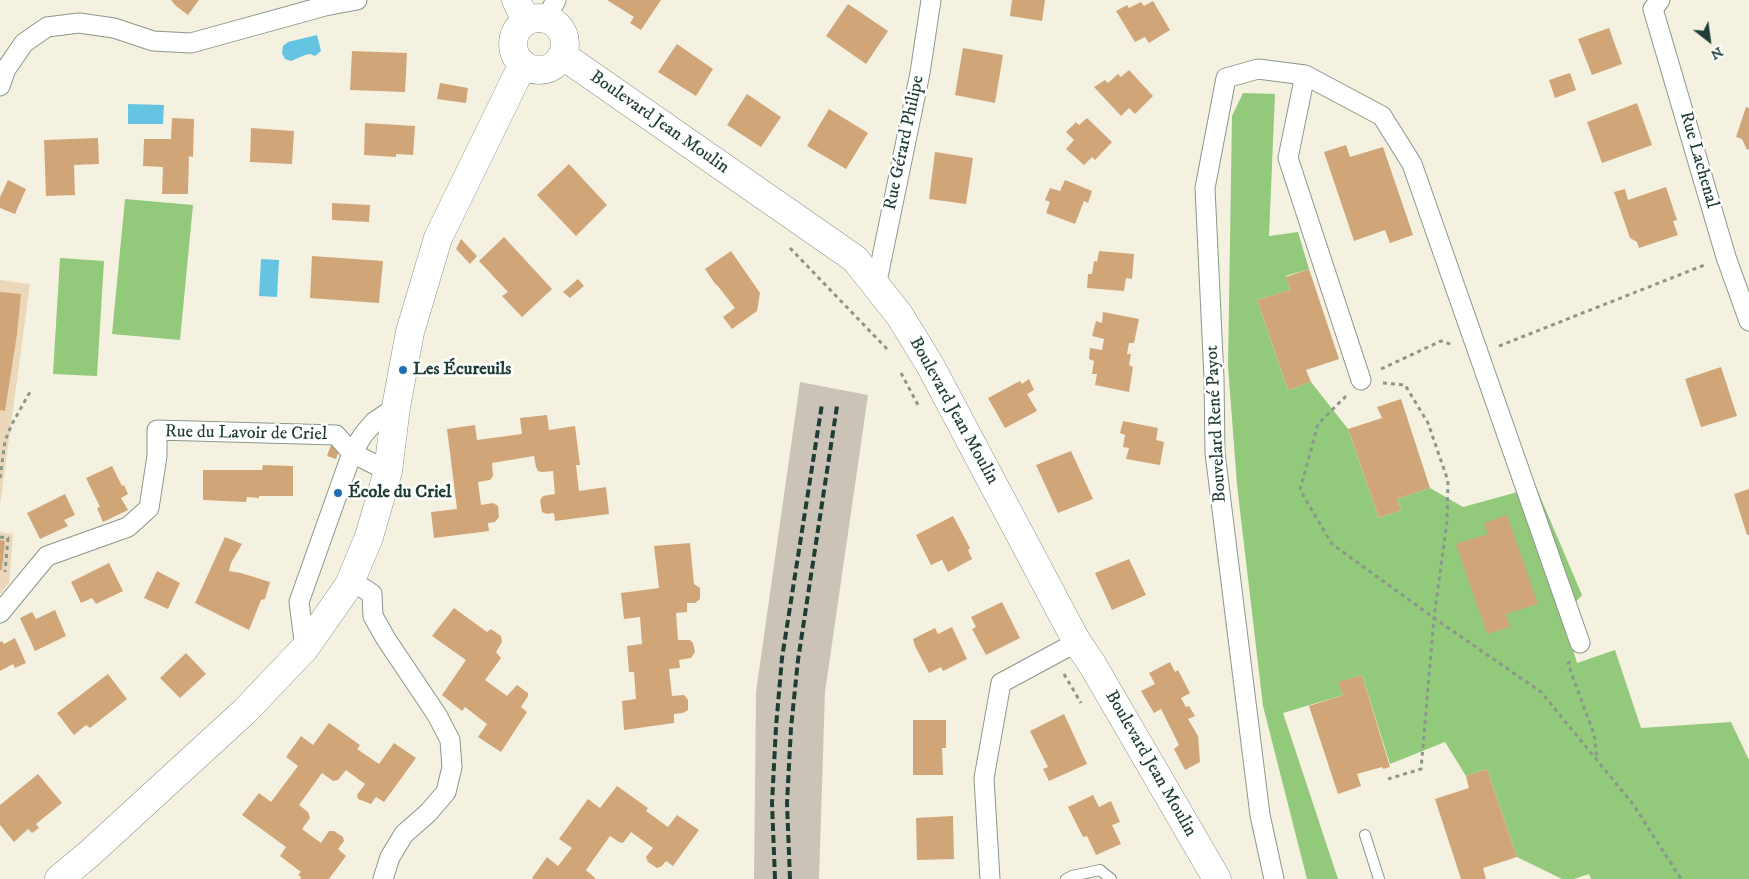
<!DOCTYPE html>
<html>
<head>
<meta charset="utf-8">
<style>
	body { margin:0 }
	#map { position:relative; width:1749px; height:879px; overflow:hidden; background:#f5f1e1; font-family:"IM FELL DW Pica",serif }
	canvas { display:block }
	.north { position:absolute; left:1684px; top:15px; width:50px; height:50px; -webkit-text-stroke:4px #fff; paint-order:stroke; rotate:150deg; font-size:14px; font-weight:700; line-height:20px; text-align:center; color:#1f3d34 }
	.north::after { content:''; display:block; margin:auto; width:18px; height:22px; background:#1f3d34; clip-path:polygon(50% 0,100% 100%,50% 72%,0 100%) }
</style>
</head>
<body>
<div id="map">
<canvas width="1749" height="879"></canvas>
<div class="north">N</div>
</div>
<script>
const ctx = document.querySelector('canvas').getContext('2d');
ctx.lineJoin = 'round';
function fillPath(path, color) { ctx.fillStyle = color; ctx.fill(path, 'evenodd'); }
const toPath = rows => new Path2D(rows.map(r => 'M' + r).join(''));
function stroke(path, color, width, dash) { ctx.strokeStyle = color; ctx.lineWidth = width; ctx.lineCap = dash ? 'butt' : 'round'; ctx.setLineDash(dash || []); ctx.stroke(path); }
function drawText(font, color, halo, rows, align = 'center') {
  ctx.font = font + ' "IM FELL DW Pica",serif'; ctx.lineWidth = 5; ctx.setLineDash([]); ctx.textBaseline = 'middle'; ctx.strokeStyle = halo; ctx.fillStyle = color; for (const [text, x, y, turn = 0] of rows) {
    ctx.save(); ctx.translate(x, y); ctx.rotate((+turn || 0) * Math.PI / 180); ctx.textAlign = isNaN(turn) ? turn : align; if (halo) ctx.strokeText(text, 0, 0); ctx.fillText(text, 0, 0); ctx.restore();
  }
}
const built = toPath([
	[0,280,30,284,0,505],
	[0,532,13,534,9,583,0,594]
]);
const industrial = toPath([
	[800,382,868,395,825,692,819,879,754,879,756,692]
]);
const green = toPath([
	[1243,93,1275,94,1269,236,1298,232,1309,269,1286,276,1290,290,1257,300,1288,390,1311,382,1348,429,1379,518,1401,510,1397,499,1430,488,1463,507,1536,487,1582,595,1563,616,1577,663,1615,650,1641,728,1731,722,1749,760,1749,879,1591,879,1589,874,1574,879,1562,879,1517,857,1487,769,1466,776,1445,742,1390,764,1362,675,1339,682,1343,695,1283,713,1338,879,1307,879,1263,706,1237,485,1228,366,1232,116],
	[125,199,193,205,180,340,112,334],
	[60,258,104,261,97,376,53,374]
]);
const water = toPath([
	[317,35,321,51,315,56,310,54,305,55,291,61,285,59,282,53,283,46,288,42],
	[128,104,164,105,163,124,128,124],
	[261,259,279,260,277,297,259,296]
]);
const building = toPath([
	[171,0,199,0,188,15,176,6],
	[607,0,661,0,641,30,630,23,634,17],
	[1012,0,1045,0,1042,21,1010,16],
	[1153,1,1170,30,1149,43,1145,37,1135,42,1116,11,1127,5,1129,8,1141,2,1144,6],
	[848,4,888,31,866,64,826,36],
	[1609,28,1622,64,1592,75,1578,39],
	[677,44,713,69,696,96,658,72],
	[963,48,1003,55,995,103,955,95],
	[352,51,407,53,405,92,350,90],
	[1129,70,1153,96,1135,114,1129,108,1121,116,1094,87,1105,80,1108,83,1118,74,1121,77],
	[1570,73,1576,90,1555,98,1549,80],
	[440,83,468,88,466,103,437,99],
	[747,94,781,117,761,147,727,125],
	[1637,103,1652,145,1602,163,1587,122],
	[1746,107,1749,108,1749,149,1747,150,1742,139,1736,137],
	[829,109,868,133,846,169,807,146],
	[172,118,194,119,193,157,189,156,188,194,162,194,163,167,143,166,144,139,171,139],
	[1087,118,1112,142,1095,160,1092,157,1084,165,1066,149,1074,140,1066,132,1076,122,1079,125],
	[365,123,415,126,413,155,396,154,396,157,364,155],
	[251,128,294,131,292,164,250,162],
	[98,138,99,164,74,165,75,195,46,196,44,140],
	[1346,145,1350,157,1383,147,1413,235,1390,243,1385,230,1354,241,1324,152],
	[935,152,973,158,966,204,929,199],
	[569,164,607,205,576,236,537,195],
	[8,180,26,189,15,214,0,208,0,197],
	[1065,180,1092,191,1088,203,1084,201,1075,224,1046,213,1050,202,1045,200,1050,188,1060,191],
	[1666,187,1677,220,1673,221,1678,235,1639,248,1637,242,1630,238,1614,192,1625,189,1628,200],
	[332,203,370,205,369,222,332,220],
	[504,237,552,289,522,317,502,296,508,292,479,261],
	[461,239,477,256,470,264,456,249],
	[731,251,760,293,757,311,732,329,723,317,735,308,717,285,716,285,705,269],
	[1099,251,1134,254,1132,279,1126,278,1124,291,1087,288,1088,274,1092,274,1094,261,1097,262],
	[312,256,383,261,379,303,310,298],
	[1309,269,1339,359,1306,370,1311,382,1288,390,1257,300,1290,290,1286,277],
	[578,279,584,286,570,298,563,292],
	[0,292,21,294,17,334,5,411,0,410],
	[1103,312,1139,319,1134,343,1129,343,1127,354,1131,354,1129,365,1133,367,1129,392,1095,385,1097,374,1092,374,1094,361,1089,359,1090,348,1102,350,1104,339,1092,336,1096,321,1102,323],
	[1721,367,1737,416,1701,427,1685,379],
	[1029,379,1034,390,1027,394,1037,411,1005,428,988,398,1020,381,1022,384],
	[1401,399,1430,488,1397,499,1401,510,1379,518,1348,429,1382,418,1377,407],
	[547,415,549,430,575,426,580,465,576,465,579,491,606,487,609,514,555,521,554,513,547,514,542,512,540,500,543,496,555,494,553,471,542,472,538,471,536,467,534,456,492,463,493,476,490,480,478,482,481,505,493,503,498,506,499,517,495,522,488,523,489,531,434,538,431,512,457,509,447,429,475,425,477,440,522,434,520,418],
	[1123,421,1158,428,1156,440,1164,442,1160,465,1126,459,1129,448,1123,447,1125,435,1120,433],
	[331,445,341,445,336,459,327,456],
	[1071,451,1093,499,1058,513,1036,465],
	[263,465,293,466,293,496,259,496,259,498,247,497,246,502,203,500,203,470,262,470],
	[112,466,122,486,124,485,128,494,121,498,128,510,103,522,97,508,100,507,86,478],
	[1749,489,1749,535,1747,535,1734,494],
	[65,494,75,515,64,520,68,526,40,539,27,513],
	[1507,515,1538,604,1506,614,1510,627,1487,634,1456,544,1488,534,1484,523],
	[953,516,970,548,968,550,972,559,948,572,942,560,931,565,916,535],
	[225,537,242,544,231,563,229,571,241,573,270,582,265,599,261,600,249,630,195,603],
	[0,540,5,541,2,569,0,571],
	[690,543,694,584,700,588,700,599,695,603,687,603,687,612,676,613,678,640,690,640,693,643,695,652,691,658,679,660,680,668,669,669,672,696,684,695,688,700,688,710,683,713,674,714,674,723,624,730,622,701,636,699,634,672,629,672,627,646,642,644,640,617,624,619,621,593,659,588,654,546],
	[1129,559,1146,595,1112,610,1095,573],
	[109,563,123,591,96,604,92,598,81,603,71,582],
	[157,571,180,583,168,609,144,598],
	[1002,602,1020,638,986,655,972,629,976,627,971,617],
	[454,608,487,632,491,629,501,636,502,642,496,652,501,658,485,680,507,696,517,685,528,693,528,696,521,707,527,712,501,752,478,737,487,724,465,707,462,711,442,695,466,660,432,636],
	[55,610,66,636,35,651,20,618,32,612,36,619],
	[952,627,967,659,943,671,941,667,929,673,915,646,913,639,935,628,938,634],
	[15,638,26,663,15,668,13,664,0,671,0,642,2,641,4,644],
	[186,653,206,674,180,698,160,678],
	[1170,662,1175,672,1178,670,1190,693,1181,698,1186,707,1189,706,1195,716,1188,719,1198,736,1200,762,1185,770,1174,749,1179,745,1161,709,1154,713,1141,691,1155,684,1149,673],
	[108,674,127,699,90,728,86,725,74,735,57,713],
	[1362,675,1390,767,1383,769,1382,767,1357,774,1361,786,1338,794,1309,706,1343,695,1338,682],
	[1064,714,1087,764,1049,781,1043,769,1048,767,1030,731],
	[913,720,946,720,946,748,942,748,943,775,913,775],
	[329,723,360,745,357,749,379,764,394,743,416,758,384,802,376,797,371,804,358,799,357,795,365,784,346,770,338,780,333,781,322,773,299,805,308,812,310,818,302,829,321,843,329,831,334,831,343,837,344,841,338,849,346,856,329,879,300,879,301,877,298,875,301,872,280,856,286,847,242,815,259,793,271,802,298,766,286,757,301,736,313,745],
	[1487,769,1517,857,1483,868,1486,879,1461,879,1435,799,1469,788,1466,776],
	[38,774,62,803,36,824,39,828,32,833,28,829,14,842,0,825,0,805],
	[617,786,648,808,646,811,668,827,677,815,699,830,673,866,666,861,662,866,657,868,648,862,646,857,653,848,631,832,623,843,619,842,610,836,586,870,596,879,534,879,532,878,547,857,558,866,572,848,559,839,588,799,600,808],
	[1093,795,1099,807,1111,801,1120,822,1112,825,1121,844,1096,855,1087,836,1083,837,1068,807],
	[953,816,954,859,917,860,916,818]
]);
const path = toPath([
	[790,248,888,350],
	[1499,346,1707,264],
	[1381,369,1441,341,1453,345],
	[901,373,918,405],
	[1383,383,1405,385,1428,423,1448,481,1447,521,1434,618,1421,769,1388,779],
	[1346,396,1318,424,1300,490,1332,544,1434,618,1541,692,1633,804,1681,879],
	[0,478,5,441,12,424,30,392],
	[0,537,8,538,5,572],
	[1570,661,1568,664,1594,734,1597,759],
	[1064,674,1081,703]
]);
const lane = toPath([
	[1365,835,1379,879],
	[1066,879,1072,876,1100,870,1111,879]
]);
const street = toPath([
	[1660,0,1653,9,1726,257,1749,321],
	[546,19,556,0],
	[1305,75,1288,158,1361,380],
	[0,86,6,69,24,43,47,27,79,23,114,28,153,41,191,43,325,6,357,0],
	[876,286,920,73,931,0],
	[349,585,363,588,372,594,373,616,386,639,437,715,450,740,452,767,446,792,428,813,404,834,390,857,383,879],
	[0,613,47,556,128,527,149,508,157,456,157,430,336,435,352,453,388,471],
	[305,648,299,602,352,453,363,435,374,422,396,407],
	[990,879,984,778,1001,683,1077,642],
	[1274,879,1260,815,1215,453,1214,378,1205,188,1226,78,1258,69,1305,75,1382,116,1412,164,1580,643]
]);
const secondary = toPath([
	[516,0,526,21],
	'513 44a26 26 0 1 1 52 0a26 26 0 1 1-52 0Z',
	[562,55,855,259,900,316,930,365,1077,642,1092,664,1217,879],
	[59,879,89,854,245,711,305,648,349,585,369,537,388,471,396,407,410,332,438,238,523,64]
]);
const rail = toPath([
	[775,879,772,803,776,727,782,658,822,404],
	[790,879,787,803,791,728,798,660,837,406]
]);
const markers = [
	[403,370,5,"#1f6fb2"],
	[338,493,5,"#1f6fb2"]
];
const streetNames = [
	["Boulevard Jean Moulin",659,123,35],
	["Rue Gérard Philipe",905,143,-78],
	["Rue Lachenal",1698,160,74],
	["Boulevard Jean Moulin",953,411,61],
	["Bouvelard René Payot",1217,424,-93],
	["Rue du Lavoir de Criel",246,434,1],
	["Boulevard Jean Moulin",1150,764,60]
];
const poiNames = [
	["Les Écureuils",413,370],
	["École du Criel",348,493]
];
fillPath(built, '#ebd8ba');
fillPath(industrial, '#cbc3b8');
fillPath(green, '#93c97b');
fillPath(water, '#64c4e2');
fillPath(building, '#d0a679');
stroke(lane, '#8a978a', 12);
stroke(street, '#8a978a', 21);
stroke(secondary, '#8a978a', 29);
stroke(path, '#8a978a', 3, [4, 4]);
stroke(lane, '#fff', 10);
stroke(street, '#fff', 19);
stroke(secondary, '#fff', 28);
stroke(rail, '#1f3d34', 4, [8, 4]);
for (const [x, y, r, color] of markers) { const dot = new Path2D(); dot.arc(x, y, r, 0, 2 * Math.PI); ctx.fillStyle = color; ctx.fill(dot); stroke(dot, '#fff', 2); }
drawText('18px', '#1f3d34', '#fff', streetNames);
drawText('bold 18px', '#1f3d34', '#fff', poiNames, 'left');
</script>
</body>
</html>
